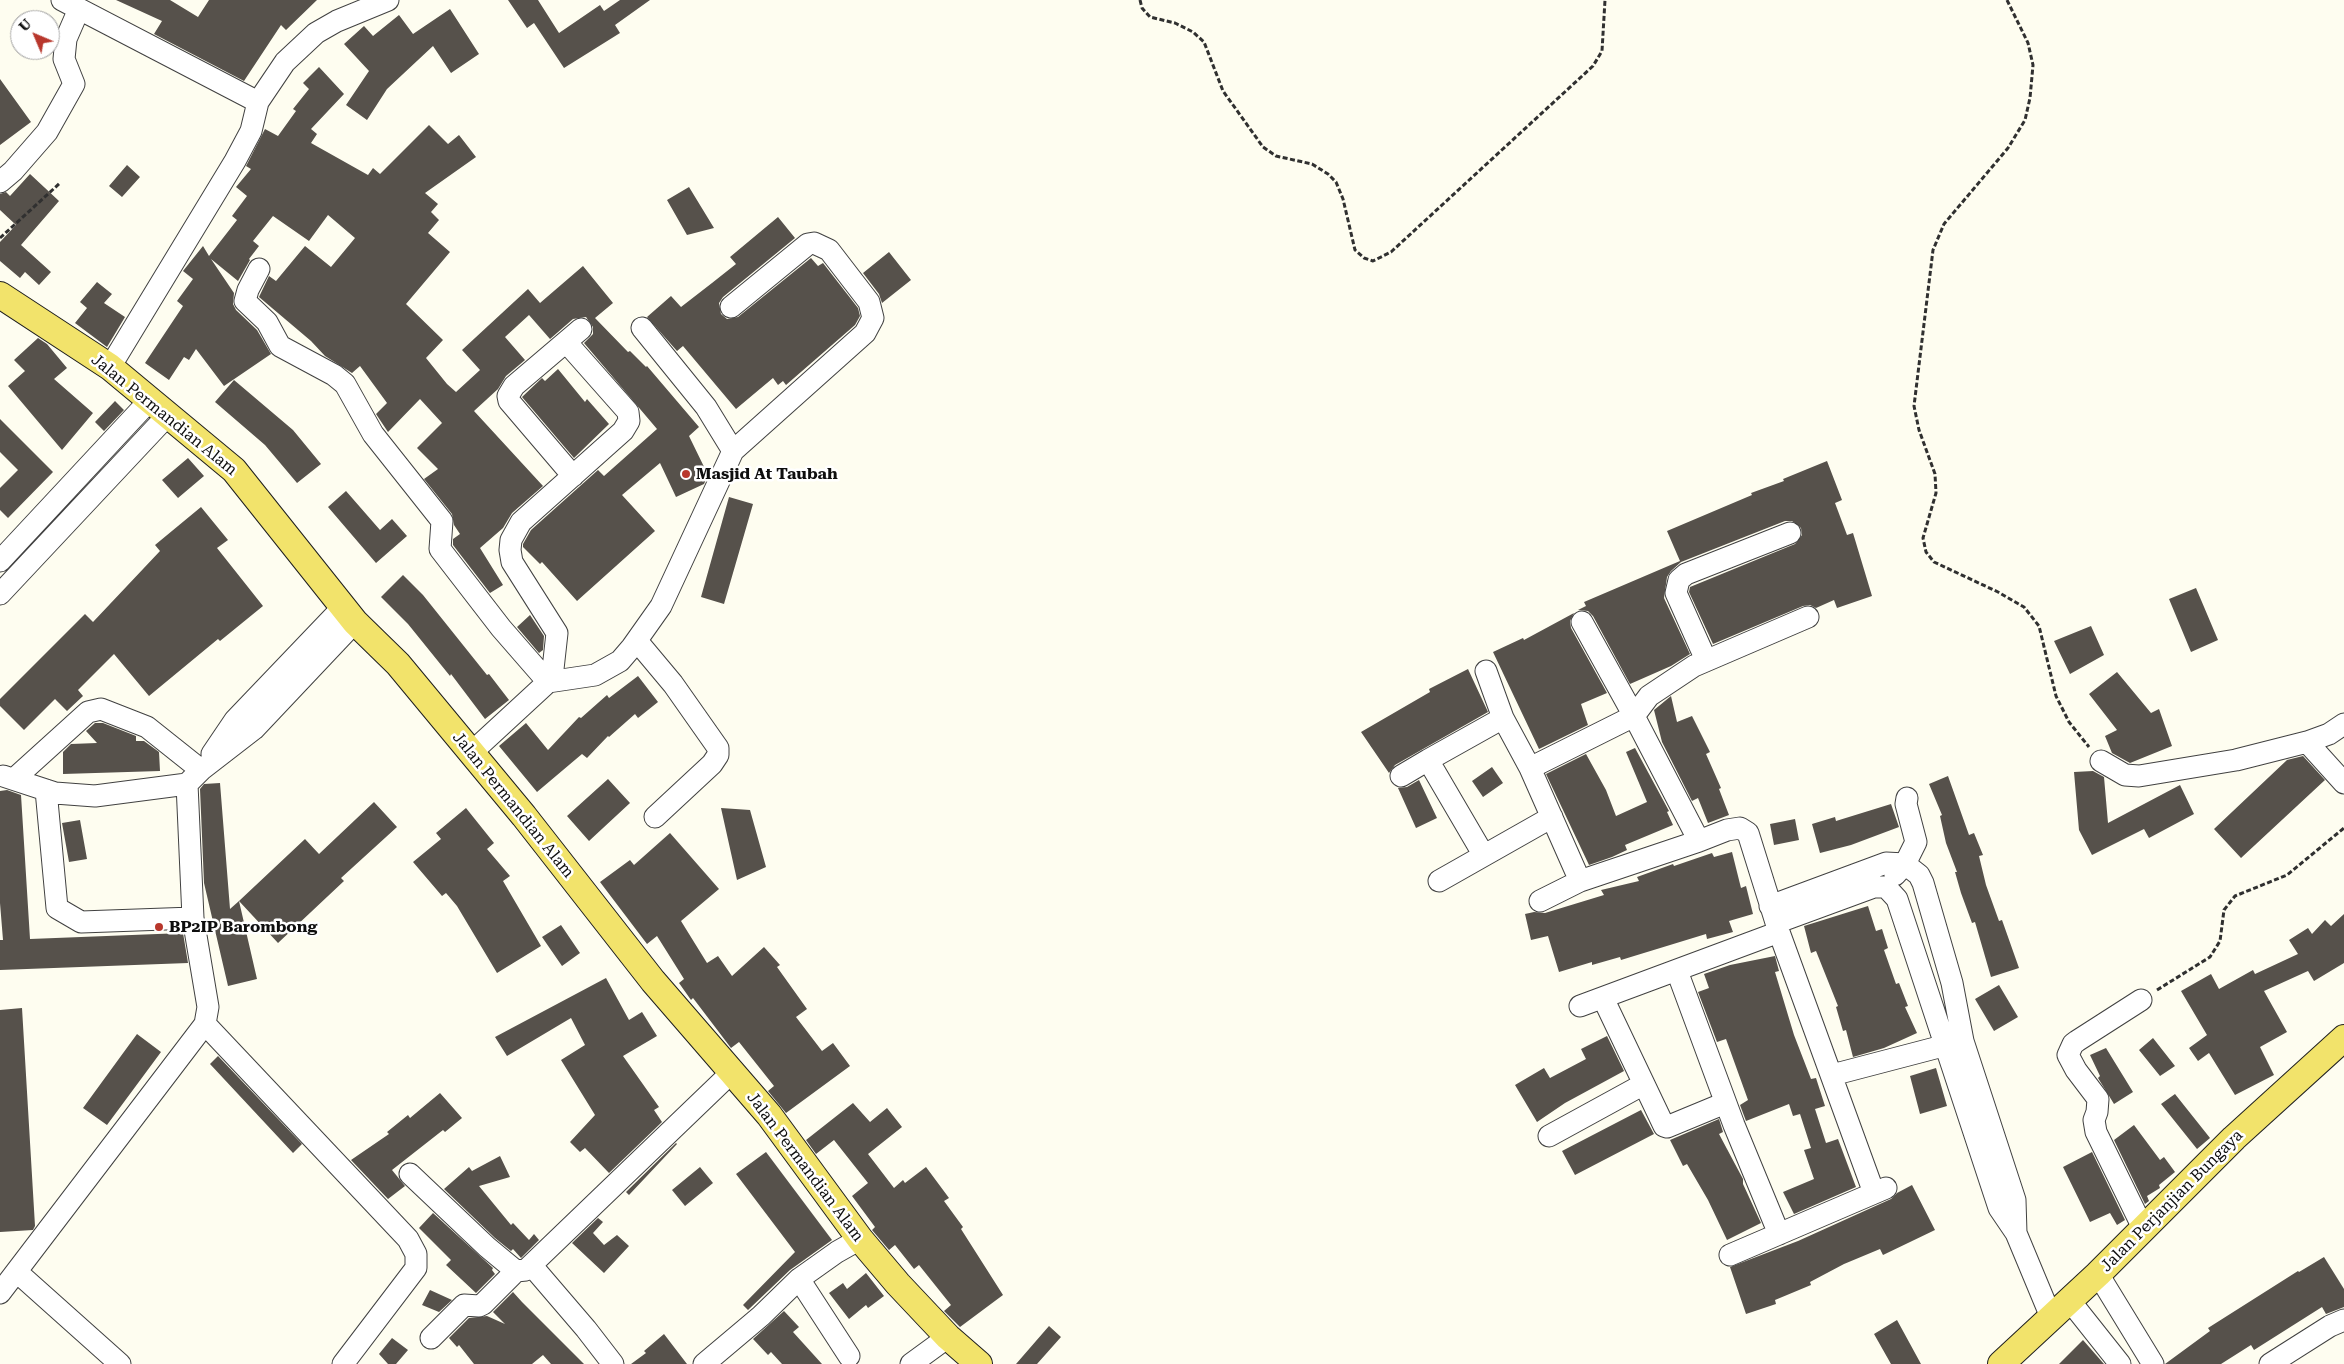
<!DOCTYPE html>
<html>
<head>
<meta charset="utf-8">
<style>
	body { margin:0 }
	#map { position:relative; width:2344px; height:1364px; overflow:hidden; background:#fefdf0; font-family:"Roboto Serif",serif }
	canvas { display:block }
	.north { position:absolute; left:10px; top:10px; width:50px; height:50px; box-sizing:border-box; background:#fff; border:1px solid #9f9f9f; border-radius:50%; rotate:315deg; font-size:14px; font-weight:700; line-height:20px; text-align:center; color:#0e0e0e }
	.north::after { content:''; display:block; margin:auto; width:18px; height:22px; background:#b8372c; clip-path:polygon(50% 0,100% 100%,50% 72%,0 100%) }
</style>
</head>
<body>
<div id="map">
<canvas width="2344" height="1364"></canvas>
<div class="north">U</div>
</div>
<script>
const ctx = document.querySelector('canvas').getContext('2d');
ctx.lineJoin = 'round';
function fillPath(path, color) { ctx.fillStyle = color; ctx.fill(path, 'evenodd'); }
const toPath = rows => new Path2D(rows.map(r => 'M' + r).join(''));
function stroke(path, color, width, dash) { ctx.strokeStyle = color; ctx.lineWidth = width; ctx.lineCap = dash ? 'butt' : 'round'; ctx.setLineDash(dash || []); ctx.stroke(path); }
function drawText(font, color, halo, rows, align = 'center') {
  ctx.font = font + ' "Roboto Serif",serif'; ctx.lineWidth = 5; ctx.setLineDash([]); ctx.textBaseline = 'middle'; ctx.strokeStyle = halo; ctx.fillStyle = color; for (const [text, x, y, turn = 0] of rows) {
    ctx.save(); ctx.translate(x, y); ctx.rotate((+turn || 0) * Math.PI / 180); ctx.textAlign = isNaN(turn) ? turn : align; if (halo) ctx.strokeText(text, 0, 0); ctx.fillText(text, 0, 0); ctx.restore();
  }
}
const building = toPath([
	[116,0,170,0,198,17,209,0,317,0,286,30,281,25,244,81,154,34,162,21],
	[508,0,538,0,559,33,600,5,604,11,620,0,650,0,615,25,620,33,564,68,534,23,527,28],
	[450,9,479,54,451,73,433,46,387,89,367,120,346,105,369,71,344,44,364,26,373,36,399,15,413,34],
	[319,67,344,94,311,129,317,134,311,143,368,175,373,168,380,174,429,125,448,144,459,135,476,157,425,193,438,204,431,212,439,220,428,233,450,252,406,304,443,340,426,358,447,384,456,392,480,370,462,350,528,289,540,303,583,266,613,303,595,318,628,352,630,351,646,367,647,366,699,427,689,436,708,475,704,484,676,497,660,463,622,495,655,531,577,601,542,562,540,564,523,547,523,544,531,530,598,470,604,476,657,429,584,343,593,334,593,327,586,317,573,319,550,339,529,315,505,337,525,360,506,376,498,389,474,411,543,486,512,513,503,528,480,548,503,585,490,593,453,545,453,539,460,534,454,525,452,514,424,479,438,469,417,448,442,423,420,399,388,432,376,414,387,403,360,366,352,373,325,356,311,341,259,297,269,276,276,281,305,246,331,267,355,238,328,215,309,241,273,216,253,241,259,246,249,259,250,260,238,281,211,259,234,293,233,304,236,310,257,330,271,354,224,386,196,349,189,360,184,357,169,380,145,363,183,306,177,301,193,279,183,271,203,246,209,256,237,220,232,216,247,196,236,187,251,169,246,166,265,129,278,136,296,111,293,109,309,89,303,83],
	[0,79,31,122,0,145],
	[127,165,140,177,122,197,109,186],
	[30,174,59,201,21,245,51,272,39,285,25,272,20,278,0,261,0,242,16,225,0,210,0,194,6,192,10,196],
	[689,187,714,228,687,235,667,200],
	[778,217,795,238,723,297,719,303,721,314,727,319,738,317,811,258,818,266,823,263,858,308,860,316,855,325,786,385,783,381,778,385,773,378,736,409,683,346,677,351,647,317,671,296,681,307,712,283,736,264,730,257],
	[889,252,911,280,882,303,879,294,863,273],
	[97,282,112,294,104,303,125,317,107,347,75,323,87,308,80,302],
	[38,338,47,344,67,368,54,379,93,413,62,450,8,386,25,371,14,360],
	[558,369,585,402,587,399,609,424,574,458,522,397,542,378,545,381],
	[234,380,293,430,321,464,297,483,265,445,215,402],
	[115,401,124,410,104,431,95,422],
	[0,419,53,472,8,518,0,510,0,488,18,470,0,452],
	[188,458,204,476,178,498,162,480],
	[1827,461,1842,500,1835,503,1847,535,1853,533,1872,596,1837,608,1834,600,1816,608,1810,605,1803,606,1713,644,1689,592,1690,587,1795,544,1802,535,1801,528,1792,521,1785,521,1681,562,1671,571,1667,577,1664,598,1690,654,1671,666,1630,684,1593,616,1588,611,1578,610,1586,606,1584,602,1680,561,1667,531,1752,495,1751,493,1784,481,1783,479],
	[346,491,380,530,392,519,407,536,376,563,328,507],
	[729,497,753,504,724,604,701,597],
	[201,507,228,540,217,548,263,606,220,641,218,639,149,696,114,654,78,690,83,696,67,711,55,699,24,730,0,706,0,699,85,614,93,622,160,551,155,545],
	[403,575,423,595,487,675,489,674,509,700,485,719,451,674,450,676,408,624,381,597],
	[2196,588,2218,640,2191,652,2169,599],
	[1574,613,1570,621,1571,628,1607,693,1581,704,1588,725,1539,749,1493,652,1523,638,1524,640],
	[530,615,544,636,543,650,539,653,517,627],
	[2091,626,2104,655,2070,674,2054,641],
	[1468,669,1488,712,1395,765,1389,773,1361,732,1430,692,1429,689],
	[2117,672,2151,713,2159,709,2172,746,2130,763,2112,753,2105,736,2117,730,2089,694],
	[638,676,658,702,638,718,635,714,609,737,608,736,587,758,582,754,537,792,499,746,526,723,548,750,579,717,581,718,607,695,609,698],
	[1671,696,1677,722,1692,716,1710,752,1706,754,1721,788,1719,789,1729,815,1708,823,1698,798,1692,801,1662,742,1654,710],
	[95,723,103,723,136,736,136,741,144,741,159,752,160,771,63,774,63,752,71,744,97,743,86,731],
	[1635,748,1669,811,1667,812,1673,825,1625,845,1627,850,1612,857,1589,865,1546,774,1586,754,1606,790,1616,816,1647,802,1626,752],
	[2303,756,2325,780,2241,858,2214,829,2287,760],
	[1492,767,1503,783,1483,797,1472,781],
	[2093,771,2104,777,2108,823,2180,785,2194,814,2149,838,2144,829,2092,855,2079,830,2074,772],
	[1948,776,1969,835,1974,833,1983,855,1979,856,1986,885,1999,921,2002,920,2019,968,1991,977,1975,922,1972,923,1961,893,1955,872,1957,872,1946,843,1940,816,1942,815,1929,784],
	[608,779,630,803,589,841,567,816],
	[1419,780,1437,818,1416,828,1398,788,1407,787],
	[220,783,230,909,239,901,257,979,228,986,204,883,200,789,204,784],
	[7,790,21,795,30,939,183,933,188,963,0,970,0,940,3,940,0,903,0,791],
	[374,802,397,827,341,878,344,881,278,943,239,901,305,839,319,854],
	[1891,804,1899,827,1851,845,1820,853,1812,824,1835,817,1836,821],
	[466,808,494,843,487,849,510,876,503,881,541,946,497,973,457,906,446,893,442,896,413,862,441,839,436,833],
	[721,808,750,810,766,867,737,880],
	[1795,819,1799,840,1774,845,1770,824],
	[80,820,87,859,69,862,62,823],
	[670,833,719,889,681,921,707,963,718,956,732,976,764,947,780,965,777,967,807,1009,796,1017,822,1051,833,1043,850,1066,786,1113,768,1091,774,1086,739,1042,731,1048,693,998,691,1000,679,983,684,979,657,936,647,944,600,882,630,860,634,865],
	[1732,852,1741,888,1746,886,1753,914,1729,921,1733,932,1707,939,1706,934,1621,960,1620,957,1592,965,1592,962,1559,972,1548,936,1531,940,1525,914,1534,912,1545,913,1604,895,1601,890,1639,881,1637,877,1673,864,1674,866,1712,853,1714,857],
	[1868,906,1876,931,1882,929,1888,948,1884,950,1896,984,1899,983,1908,1006,1905,1007,1917,1033,1884,1048,1853,1057,1846,1030,1843,1031,1836,1007,1838,1006,1816,951,1811,953,1804,926],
	[2344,914,2344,963,2314,981,2308,971,2264,991,2287,1032,2260,1047,2274,1075,2235,1095,2209,1053,2198,1061,2189,1048,2207,1035,2181,991,2211,974,2219,989,2253,970,2255,974,2298,954,2289,940,2308,928,2312,934,2325,920,2331,926],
	[561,925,580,953,562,966,542,937],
	[1775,956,1779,971,1775,972,1794,1035,1811,1079,1816,1078,1825,1106,1815,1109,1826,1143,1838,1139,1856,1187,1794,1214,1783,1192,1814,1179,1804,1150,1811,1148,1800,1114,1793,1116,1789,1104,1746,1121,1740,1105,1748,1100,1726,1039,1717,1042,1698,992,1709,988,1704,974,1730,965],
	[606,978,629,1020,642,1012,657,1036,623,1056,659,1107,654,1110,662,1122,609,1173,585,1148,580,1152,570,1142,595,1115,561,1060,585,1045,571,1018,507,1056,495,1037],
	[1999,985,2018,1017,1994,1031,1975,999],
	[22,1008,35,1226,33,1230,0,1232,0,1010],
	[137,1034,161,1052,107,1125,83,1108],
	[1607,1036,1624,1071,1565,1103,1537,1122,1515,1085,1544,1068,1550,1078,1586,1059,1581,1049],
	[2153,1038,2175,1066,2160,1076,2139,1050],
	[2106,1048,2133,1092,2114,1104,2098,1078,2100,1076,2090,1055],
	[218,1056,302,1144,293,1153,210,1064],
	[1936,1068,1947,1106,1920,1114,1910,1076],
	[440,1093,462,1118,445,1132,443,1130,392,1170,405,1186,388,1199,351,1160,389,1134,387,1132,408,1115,410,1118],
	[2175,1094,2210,1138,2197,1149,2161,1104],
	[853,1103,870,1122,887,1108,902,1127,868,1154,894,1188,903,1180,905,1183,926,1167,949,1198,944,1201,963,1227,961,1229,1003,1295,960,1327,944,1311,951,1305,919,1265,914,1269,895,1245,889,1250,872,1230,875,1227,852,1196,868,1183,834,1140,816,1154,806,1140],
	[1641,1110,1654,1134,1575,1175,1562,1151],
	[1719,1119,1723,1132,1719,1134,1743,1179,1743,1184,1761,1223,1727,1240,1708,1200,1687,1164,1683,1166,1670,1140],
	[2134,1125,2160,1160,2164,1157,2175,1172,2159,1185,2160,1188,2147,1196,2149,1201,2145,1204,2114,1140],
	[676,1143,677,1144,629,1195,626,1192],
	[766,1152,832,1240,790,1270,748,1310,743,1305,795,1252,736,1174],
	[2092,1152,2125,1220,2117,1225,2110,1213,2090,1222,2063,1167],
	[500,1156,510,1177,479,1186,511,1225,513,1223,529,1240,534,1234,539,1240,521,1258,513,1249,511,1251,495,1238,444,1189,469,1167,472,1171],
	[700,1167,713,1183,685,1206,672,1190],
	[1912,1185,1935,1230,1883,1255,1880,1249,1844,1264,1810,1282,1811,1285,1775,1300,1776,1304,1746,1314,1730,1267,1798,1241,1891,1199,1897,1193],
	[433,1213,493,1268,492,1270,495,1274,476,1293,446,1265,451,1260,419,1228],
	[598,1218,603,1222,593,1233,604,1245,617,1235,629,1246,604,1273,572,1243],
	[2324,1257,2344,1289,2344,1307,2326,1314,2322,1307,2254,1350,2251,1345,2221,1364,2165,1364,2210,1331,2208,1328,2298,1271,2299,1272],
	[866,1273,884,1296,868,1308,866,1305,849,1319,829,1293,843,1283,847,1289],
	[430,1290,452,1300,439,1312,422,1305],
	[513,1292,522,1302,584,1364,551,1364,543,1355,532,1364,474,1364,459,1345,457,1347,449,1338,469,1318,487,1316,505,1324,493,1312],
	[784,1311,799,1327,793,1332,822,1364,782,1364,771,1352,768,1355,753,1339],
	[1897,1320,1921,1364,1891,1364,1874,1334],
	[1049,1326,1061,1337,1037,1364,1016,1364],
	[664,1334,687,1364,631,1364,646,1353,644,1351],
	[392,1338,408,1350,396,1364,388,1364,379,1354],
	[2083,1340,2104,1364,2059,1364]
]);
const path = toPath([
	[1140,0,1142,8,1150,17,1175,23,1193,32,1204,42,1223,91,1263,147,1276,156,1312,164,1328,174,1336,182,1343,199,1355,250,1364,258,1373,261,1391,252,1593,66,1602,51,1605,0],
	[2007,0,2028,43,2033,65,2030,98,2025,120,2008,148,1944,224,1933,250,1914,406,1919,430,1935,474,1936,493,1923,538,1926,552,1934,562,1998,592,2024,607,2039,626,2056,696,2069,722,2089,747],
	[0,238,60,183],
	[2157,990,2210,957,2220,941,2224,910,2235,896,2287,875,2344,828]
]);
const minor = toPath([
	[62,0,258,102,251,131,235,161,110,367],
	[258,102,285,62,316,33,337,21,388,0],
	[0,182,13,171,47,132,74,84,64,59,66,39,79,9],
	[259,269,248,290,245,301,267,322,280,346,334,375,345,384,373,434,442,521,440,549,501,628,548,682,595,675,620,661,632,647,661,606,733,451,706,407,642,328],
	[731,307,808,244,814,243,829,250,869,302,873,318,865,333,733,451],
	[573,476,509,401,508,396,514,386,581,329],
	[0,561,150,400],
	[0,594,167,416],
	[637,641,673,684,718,748,718,755,712,764,655,817],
	[1706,660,1676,593,1679,580,1686,574,1790,533],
	[1486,671,1503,718,1530,768,1580,881],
	[2307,742,2329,734,2344,724],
	[471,753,548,682,553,669,557,633,512,562,510,550,511,540,521,522,623,431,629,421,628,412,567,343],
	[212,754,235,720,343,607],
	[2101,761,2125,775,2139,776,2236,760,2307,742,2344,783],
	[1530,768,1634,716,1649,696,1694,666,1808,617],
	[3,776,55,793,95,796,187,784],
	[1401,776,1428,760],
	[14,779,88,712,101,709,147,727,201,770],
	[46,790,57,908,81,922,193,918],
	[1483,854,1428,760,1503,718],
	[1895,875,1905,864,1916,842,1906,804,1907,798],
	[1439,881,1552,817],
	[1540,901,1580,881,1699,841,1634,716,1582,622],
	[1770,906,1886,863,1905,864,1919,875,1923,883,1952,983,1963,1041,2015,1200,2016,1233],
	[1776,923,1874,887,1886,887,1897,899,1999,1208,2016,1233,2051,1317],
	[1779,932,1874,1193],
	[1677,971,1734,1125,1779,1234],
	[1603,998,1664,1126,1667,1127,1725,1103],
	[2141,1000,2077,1041,2073,1044,2068,1055,2076,1070,2098,1099,2097,1112,2094,1120,2096,1132,2143,1228],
	[1580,1006,1779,932,1748,833,1740,828,1727,830,1699,841],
	[205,1024,208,1007,193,918,187,784,201,770,254,729,355,622],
	[1832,1075,1958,1042],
	[1549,1136,1644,1084],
	[410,1174,487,1247,516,1271,526,1270,731,1073],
	[1730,1255,1886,1188],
	[532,1266,586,1329,613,1364],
	[17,1272,120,1364],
	[2098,1274,2153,1364],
	[799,1279,849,1356],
	[0,1293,205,1024,408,1239,416,1254,416,1268,343,1364],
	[2070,1301,2120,1364],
	[431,1338,464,1305,479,1306,483,1304,516,1271],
	[704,1364,761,1316,799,1279,837,1252,860,1239],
	[911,1364,948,1337],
	[2270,1364,2330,1326,2344,1320]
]);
const major = toPath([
	[0,295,110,367,234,470,355,622,398,664,524,816,653,981,769,1115,860,1239,898,1284,948,1337,979,1364],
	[2001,1364,2098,1274,2234,1138,2344,1038]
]);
const markers = [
	[686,474,5,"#b8372c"],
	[159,927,5,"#b8372c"]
];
const streetNames = [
	["Jalan Permandian Alam",164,415,39],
	["Jalan Permandian Alam",513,805,51],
	["Jalan Permandian Alam",805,1167,53],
	["Jalan Perjanjian Bungaya",2172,1201,-45]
];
const poiNames = [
	["Masjid At Taubah",696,474],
	["BP2IP Barombong",169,927]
];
fillPath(building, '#56514b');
stroke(minor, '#414141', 23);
stroke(major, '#1f1f1f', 28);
stroke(path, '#303030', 3, [5, 2.5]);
stroke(minor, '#fff', 21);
stroke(major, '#f2e36b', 26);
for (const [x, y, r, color] of markers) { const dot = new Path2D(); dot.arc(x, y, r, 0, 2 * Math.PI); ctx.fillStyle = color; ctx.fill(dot); stroke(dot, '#fff', 2); }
drawText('16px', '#0e0e0e', '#fff', streetNames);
drawText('bold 16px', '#0e0e0e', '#fff', poiNames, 'left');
</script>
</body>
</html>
